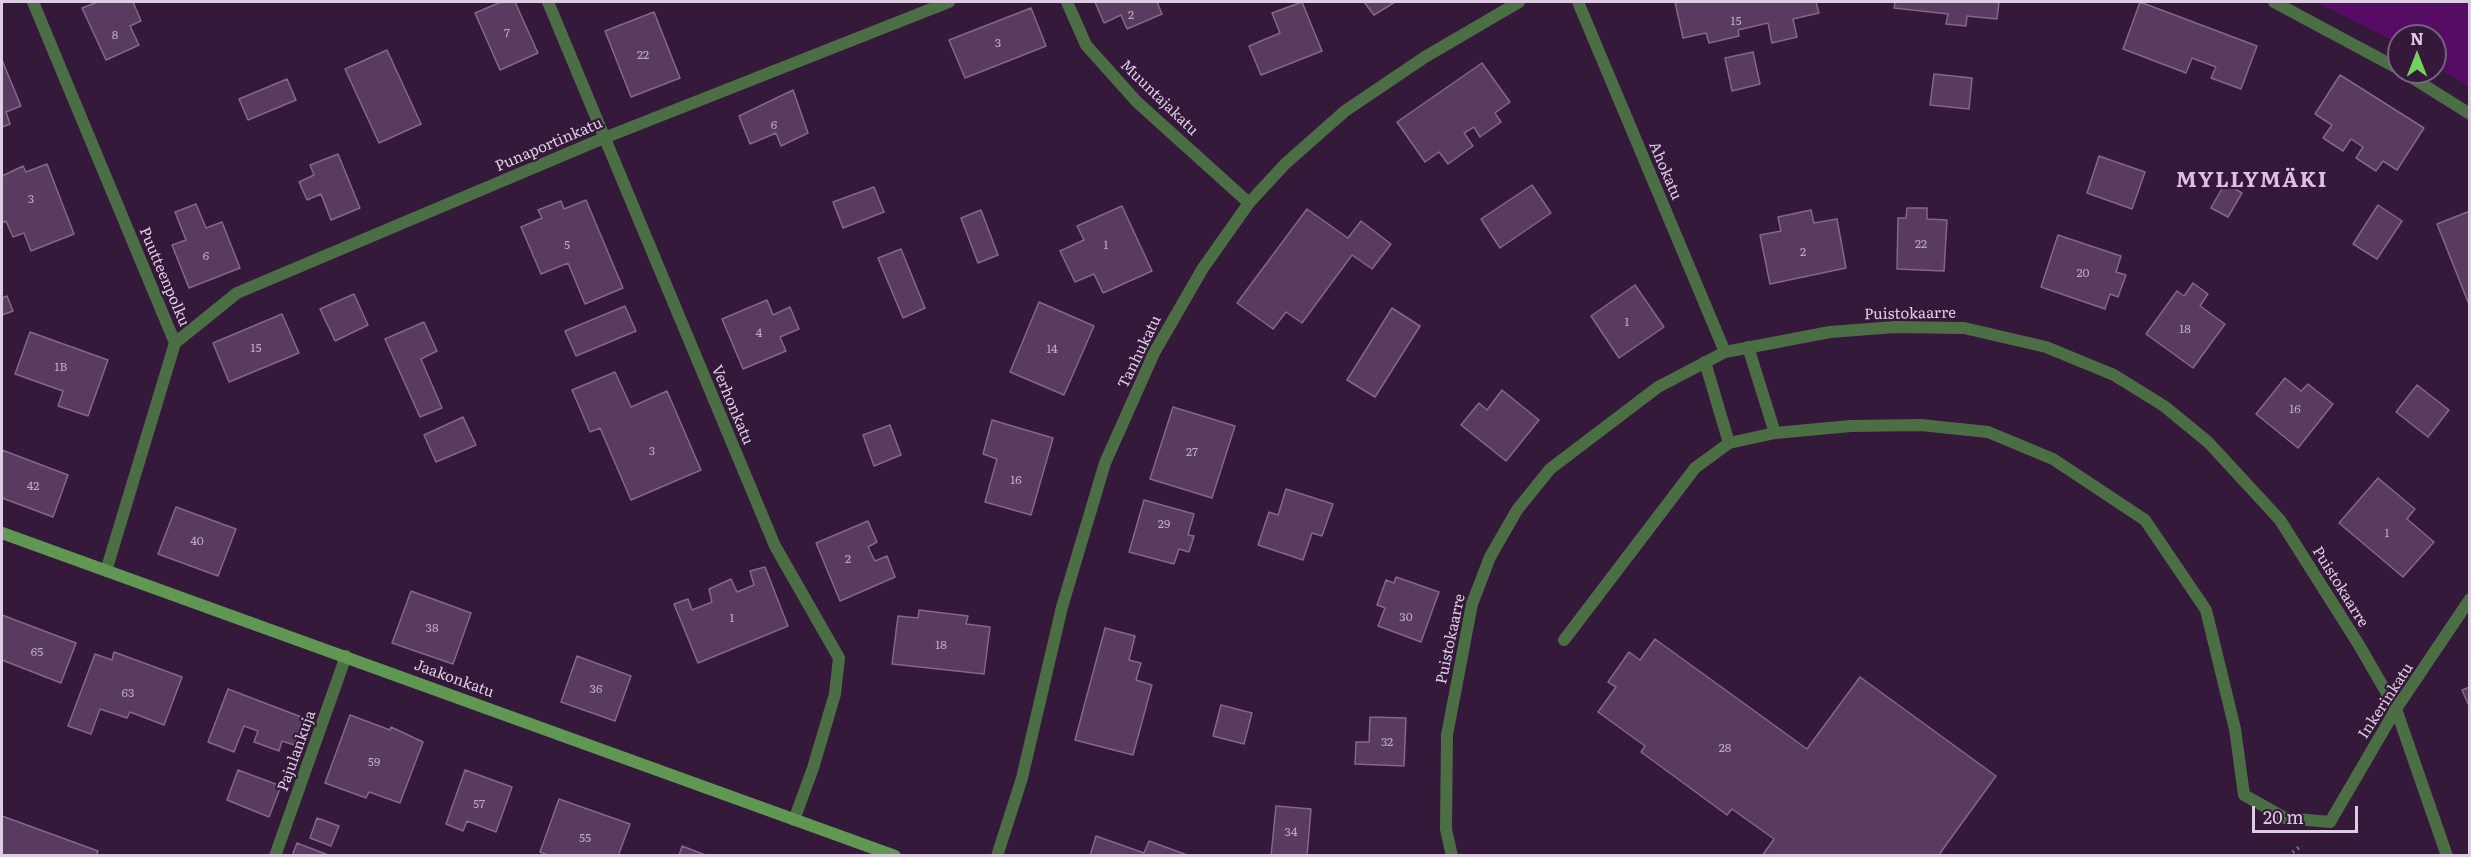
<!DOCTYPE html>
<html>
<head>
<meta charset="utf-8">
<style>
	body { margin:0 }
	#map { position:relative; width:2471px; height:857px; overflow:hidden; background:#34193a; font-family:Literata,serif }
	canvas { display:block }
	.frame { position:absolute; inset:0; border:3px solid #decde2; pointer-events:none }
	.north { position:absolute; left:2387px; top:24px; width:60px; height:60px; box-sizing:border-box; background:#34193a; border:2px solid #78617d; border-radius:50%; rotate:0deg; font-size:16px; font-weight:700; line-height:24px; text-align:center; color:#decde2 }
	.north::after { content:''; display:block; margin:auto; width:21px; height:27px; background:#74d25c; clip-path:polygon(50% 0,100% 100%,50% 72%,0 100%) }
	.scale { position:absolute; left:2252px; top:806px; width:106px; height:27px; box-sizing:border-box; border:3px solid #decde2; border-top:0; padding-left:8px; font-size:18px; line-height:21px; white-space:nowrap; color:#decde2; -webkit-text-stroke:4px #34193a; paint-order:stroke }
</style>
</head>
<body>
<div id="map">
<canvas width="2471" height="857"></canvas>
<div class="frame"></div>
<div class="north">N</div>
<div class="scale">20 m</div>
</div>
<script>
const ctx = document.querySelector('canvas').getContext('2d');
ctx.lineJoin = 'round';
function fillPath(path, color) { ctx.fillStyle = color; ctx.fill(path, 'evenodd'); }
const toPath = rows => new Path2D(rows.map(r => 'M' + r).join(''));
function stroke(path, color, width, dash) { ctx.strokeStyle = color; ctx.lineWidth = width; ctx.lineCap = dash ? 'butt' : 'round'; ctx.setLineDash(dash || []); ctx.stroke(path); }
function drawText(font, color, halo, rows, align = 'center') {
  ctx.font = font + ' Literata,serif'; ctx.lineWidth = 4.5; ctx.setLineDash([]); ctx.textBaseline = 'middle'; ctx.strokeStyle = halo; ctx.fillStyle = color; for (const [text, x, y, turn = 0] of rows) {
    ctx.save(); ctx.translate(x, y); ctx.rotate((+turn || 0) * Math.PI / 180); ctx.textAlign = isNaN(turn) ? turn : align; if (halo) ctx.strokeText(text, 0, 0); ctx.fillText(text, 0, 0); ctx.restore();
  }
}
const green = toPath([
	[2316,2,2469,2,2469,87,2435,66,2435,36,2399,36,2399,44]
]);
const building = toPath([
	[98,2,133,2,141,21,130,26,139,45,106,60,82,8,98,2],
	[501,2,515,2,538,53,500,70,475,13,501,2],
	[1095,2,1157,2,1162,14,1127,29,1121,15,1104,23,1095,2],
	[1302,2,1322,51,1261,75,1249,46,1280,33,1272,13,1302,2],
	[1364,2,1395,2,1374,15,1364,2],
	[1675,2,1816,2,1819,13,1793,19,1797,37,1772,43,1768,23,1738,30,1739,36,1709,43,1706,33,1683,38,1675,2],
	[1895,2,1999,2,1997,19,1967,16,1966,26,1946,24,1948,14,1894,8,1895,2],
	[2140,2,2257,46,2241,89,2211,78,2216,67,2192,58,2186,73,2123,49,2140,2],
	[1031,8,1046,46,965,78,949,40,1031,8],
	[654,12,680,78,631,97,605,31,654,12],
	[387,50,421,124,379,143,345,69,387,50],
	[1753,52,1760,84,1732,91,1725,58,1753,52],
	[2,60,21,106,6,112,10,124,2,127,2,60],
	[1482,63,1510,102,1495,113,1501,122,1480,137,1474,127,1464,133,1473,146,1448,164,1439,152,1425,162,1397,122,1482,63],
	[1934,74,1972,78,1969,109,1930,105,1934,74],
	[2340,75,2424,128,2397,170,2383,161,2376,171,2356,158,2363,147,2351,139,2343,151,2323,138,2332,125,2315,114,2340,75],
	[287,79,296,100,248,120,239,99,287,79],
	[793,90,808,133,781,146,776,133,750,144,739,116,793,90],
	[338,154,360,208,331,220,321,194,307,200,299,182,314,175,310,165,338,154],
	[2099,156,2145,172,2132,209,2087,193,2099,156],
	[47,164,74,234,31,251,24,233,13,237,6,221,2,223,2,176,23,166,26,172,47,164],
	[2225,183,2242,193,2228,217,2211,208,2225,183],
	[1532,185,1551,213,1500,248,1481,219,1532,185],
	[874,187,884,212,843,228,833,202,874,187],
	[586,200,623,288,585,304,568,263,541,274,521,227,542,218,538,210,561,201,564,209,586,200],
	[196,204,206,228,222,222,240,268,189,288,172,245,186,240,175,212,196,204],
	[2378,205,2402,221,2377,259,2353,244,2378,205],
	[1122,206,1152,271,1103,293,1094,274,1075,282,1060,251,1084,240,1077,226,1122,206],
	[1907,208,1927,208,1927,219,1947,220,1944,271,1897,269,1898,218,1906,218,1907,208],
	[1307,209,1348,238,1361,221,1391,244,1372,269,1352,255,1302,323,1286,312,1273,329,1237,303,1307,209],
	[981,210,998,255,978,263,961,218,981,210],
	[1811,210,1814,223,1837,219,1846,268,1770,284,1760,235,1781,231,1778,217,1811,210],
	[2470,211,2470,307,2437,224,2470,211],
	[2058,235,2121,256,2116,272,2126,275,2118,297,2110,294,2105,309,2041,287,2058,235],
	[901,249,925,308,903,318,878,258,901,249],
	[2193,283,2208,294,2200,306,2225,324,2193,368,2146,334,2177,291,2184,296,2193,283],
	[1635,285,1664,327,1619,358,1591,316,1635,285],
	[354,294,368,325,335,341,320,309,354,294],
	[7,296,13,311,2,315,2,298,7,296],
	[767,300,773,315,790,307,799,329,780,337,786,351,743,369,722,319,767,300],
	[1039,302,1094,326,1064,395,1010,372,1039,302],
	[625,306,636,331,576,356,565,331,625,306],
	[1392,308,1420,326,1375,397,1347,380,1392,308],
	[282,314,299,353,229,382,213,343,282,314],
	[424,322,437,351,421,359,442,408,420,417,385,339,424,322],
	[30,332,108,360,88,416,58,406,63,391,15,374,30,332],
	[615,372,631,407,667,391,701,470,631,500,600,428,590,432,572,390,615,372],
	[2285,378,2301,391,2308,384,2333,404,2298,448,2256,414,2285,378],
	[2417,385,2449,410,2428,437,2396,412,2417,385],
	[1502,390,1539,420,1506,461,1461,425,1479,403,1487,410,1502,390],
	[1173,407,1235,426,1212,498,1150,479,1173,407],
	[463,417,476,445,436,462,424,435,463,417],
	[992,420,1053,438,1031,515,985,502,997,459,983,454,992,420],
	[890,425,901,455,874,466,863,435,890,425],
	[2,450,68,475,53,517,2,498,2,450],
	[2378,478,2415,509,2407,519,2434,542,2403,577,2339,523,2378,478],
	[1286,489,1333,504,1322,536,1312,533,1303,560,1258,545,1269,512,1278,515,1286,489],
	[1144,500,1194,514,1188,535,1194,536,1189,552,1179,549,1174,564,1129,552,1144,500],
	[176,507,236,529,218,576,158,554,176,507],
	[868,521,877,542,868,547,875,561,887,556,895,577,840,601,816,543,868,521],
	[765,567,788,626,698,663,674,604,688,599,692,610,712,602,709,589,731,579,737,592,754,585,750,571,765,567],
	[1396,577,1439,592,1421,642,1378,626,1385,608,1377,605,1386,580,1394,583,1396,577],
	[411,591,471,613,453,664,392,643,411,591],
	[919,610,968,616,966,624,990,627,984,674,892,664,898,616,918,618,919,610],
	[2,615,76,643,61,683,2,660,2,615],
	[1105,628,1135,636,1129,660,1141,663,1136,680,1152,685,1133,755,1075,740,1105,628],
	[1655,639,1807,749,1860,677,1996,776,1938,856,1762,856,1774,839,1732,809,1727,815,1641,752,1645,746,1598,712,1616,687,1608,682,1629,652,1640,660,1655,639],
	[114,652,182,677,164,725,130,712,127,718,100,709,91,734,68,726,95,654,112,660,114,652],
	[577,656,631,676,615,721,561,702,577,656],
	[2470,687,2470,708,2462,690,2470,687],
	[228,689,304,718,294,745,282,741,279,751,254,742,258,731,244,726,234,752,208,742,228,689],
	[1221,705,1252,713,1244,744,1213,736,1221,705],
	[350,715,390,730,391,727,423,742,400,803,369,792,366,798,325,783,350,715],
	[1370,717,1406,718,1404,766,1355,764,1356,742,1369,742,1370,717],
	[238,770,281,786,269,817,227,800,238,770],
	[465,770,512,787,496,832,467,821,463,831,446,824,465,770],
	[559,799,630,824,618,856,550,856,540,852,559,799],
	[1276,806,1311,809,1307,856,1271,856,1276,806],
	[2,816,98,851,96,856,2,856,2,816],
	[317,818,339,826,331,846,310,838,317,818],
	[1096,836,1144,853,1149,841,1190,856,1090,856,1096,836],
	[297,843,331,856,292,856,297,843],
	[682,846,708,856,679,856,682,846]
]);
const path = toPath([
	[2288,856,2302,845]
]);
const lane = toPath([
	[1748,347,1775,433],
	[1705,362,1729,443],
	[1564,640,1695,468,1729,443,1775,433,1851,426,1921,425,1988,432,2053,459,2145,520,2206,610,2235,729,2244,795,2285,818,2330,822]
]);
const street = toPath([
	[33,2,175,343,106,571],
	[548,2,775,546,839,658,835,694,813,768,794,820],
	[1067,2,1086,45,1137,102,1249,203],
	[1578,2,1725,352],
	[2274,2,2399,69],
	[2403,72,2470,114],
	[175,343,237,293,604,138,949,2],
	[2330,822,2396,709,2470,599],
	[275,856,346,656],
	[997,856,1022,778,1062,607,1105,463,1154,353,1203,268,1249,203,1285,164,1345,111,1425,57,1519,2],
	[1452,856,1446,829,1447,735,1472,604,1490,557,1517,510,1550,469,1658,387,1725,352,1830,332,1895,327,1964,328,2046,347,2114,375,2164,406,2208,442,2280,520,2359,645,2396,709,2447,856]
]);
const secondary = toPath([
	[2,533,895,856]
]);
const numberNames = [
	["2",1131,15],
	["15",1736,21],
	["7",507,33],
	["8",115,35],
	["3",998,43],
	["22",643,55],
	["6",774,125],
	["3",31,199],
	["22",1921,244],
	["5",567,245],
	["1",1106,245],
	["2",1803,252],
	["6",206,256],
	["20",2083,273],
	["1",1627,322],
	["18",2185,329],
	["4",759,333],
	["15",256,348],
	["14",1052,349],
	["1B",61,367],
	["16",2295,409],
	["3",652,451],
	["27",1192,452],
	["16",1016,480],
	["42",33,486],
	["29",1164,524],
	["1",2387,533],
	["40",197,541],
	["2",848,559],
	["30",1406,617],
	["1",732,618],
	["38",432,628],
	["18",941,645],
	["65",37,652],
	["36",596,689],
	["63",128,693],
	["32",1387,742],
	["28",1725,748],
	["59",374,762],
	["57",479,804],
	["34",1291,832],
	["55",585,838]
];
const streetNames = [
	["Muuntajakatu",1159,98,44],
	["Punaportinkatu",549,145,-23],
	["Ahokatu",1665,171,67],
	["Puutteenpolku",164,277,67],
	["Puistokaarre",1910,314,-1],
	["Tanhukatu",1140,352,-64],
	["Verhonkatu",732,405,67],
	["Puistokaarre",2340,587,58],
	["Puistokaarre",1451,639,-78],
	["Jaakonkatu",454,679,20],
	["Inkerinkatu",2386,701,-57],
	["Pajulankuja",297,751,-70]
];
const districtNames = [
	["MYLLYMÄKI",2252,181]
];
fillPath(green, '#560b65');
fillPath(building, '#583b5f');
stroke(building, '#85668c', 1.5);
stroke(path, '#8b7590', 4, [1.5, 4.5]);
stroke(lane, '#4c6e44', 12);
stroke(street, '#4c6e44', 12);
stroke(secondary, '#609753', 12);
drawText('12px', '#bca8c1', null, numberNames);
drawText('15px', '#decde2', '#34193a', streetNames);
ctx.letterSpacing = '1.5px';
drawText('bold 21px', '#dfbde7', '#34193a', districtNames);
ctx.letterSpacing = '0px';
</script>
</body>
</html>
